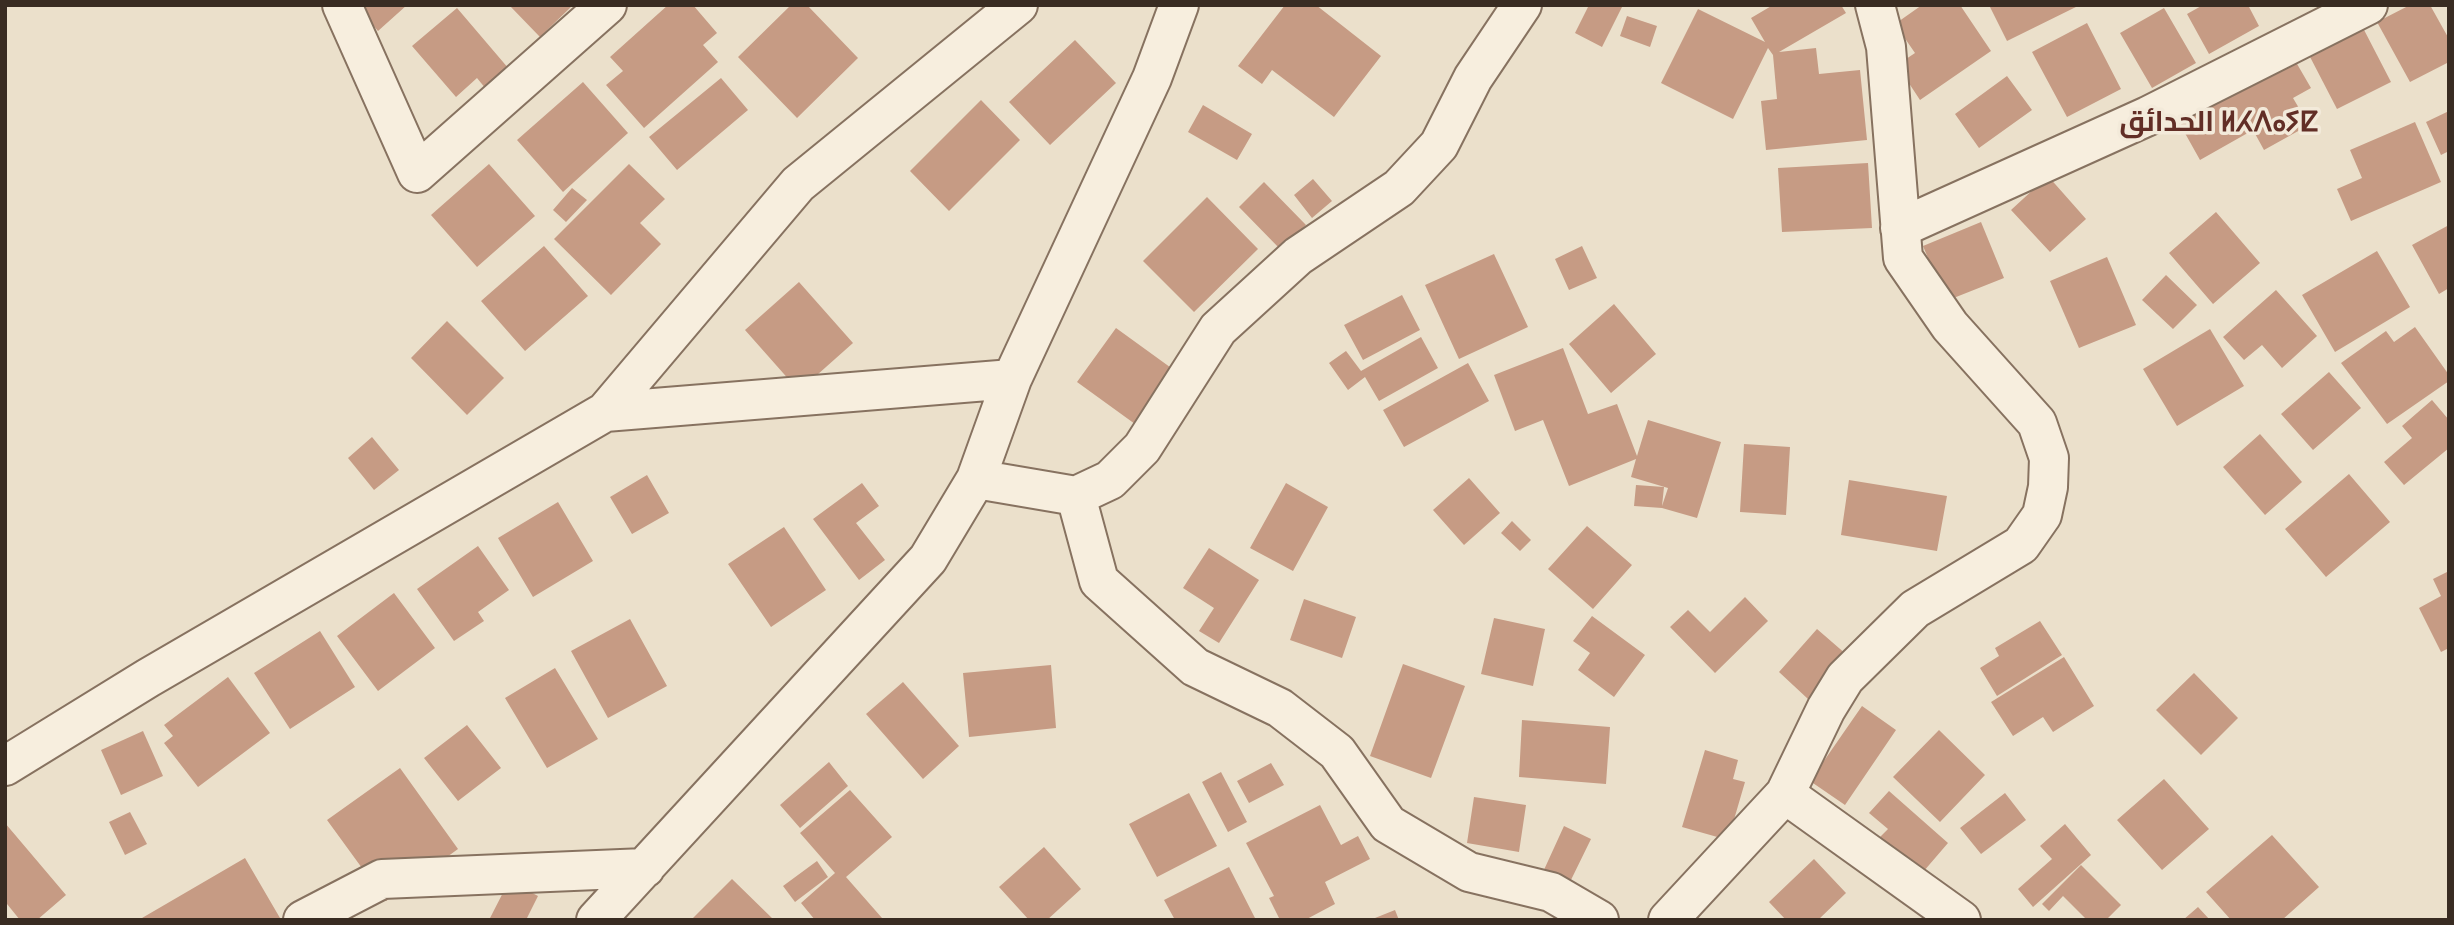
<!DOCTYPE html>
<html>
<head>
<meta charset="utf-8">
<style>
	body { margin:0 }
	#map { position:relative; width:2454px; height:925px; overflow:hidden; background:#ebe0cb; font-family:"Playfair Display",serif }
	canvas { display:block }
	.frame { position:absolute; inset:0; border:7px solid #392c22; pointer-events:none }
</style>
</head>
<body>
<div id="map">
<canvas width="2454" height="925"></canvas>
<div class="frame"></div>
</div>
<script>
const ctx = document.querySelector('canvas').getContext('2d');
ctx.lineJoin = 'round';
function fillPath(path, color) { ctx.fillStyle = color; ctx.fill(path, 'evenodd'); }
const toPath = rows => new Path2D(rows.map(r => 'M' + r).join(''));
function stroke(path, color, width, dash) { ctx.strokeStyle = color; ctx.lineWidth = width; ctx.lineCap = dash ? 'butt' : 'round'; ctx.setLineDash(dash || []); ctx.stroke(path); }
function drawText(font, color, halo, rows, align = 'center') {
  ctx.font = font + ' "Playfair Display",Cairo,"Noto Sans Tifinagh",serif'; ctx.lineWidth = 7; ctx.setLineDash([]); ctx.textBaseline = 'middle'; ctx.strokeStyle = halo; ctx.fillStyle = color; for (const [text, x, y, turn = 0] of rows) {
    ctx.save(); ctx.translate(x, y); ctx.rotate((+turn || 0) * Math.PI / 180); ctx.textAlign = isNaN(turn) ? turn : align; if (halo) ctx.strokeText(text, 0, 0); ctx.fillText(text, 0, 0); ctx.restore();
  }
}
const building = toPath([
	[368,5,407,5,378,31,361,11],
	[509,5,573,5,540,37],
	[668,5,693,5,717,33,703,45,718,62,644,128,606,85,623,71,610,57],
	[791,5,807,5,858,58,797,118,738,57],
	[1285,5,1316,5,1381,56,1334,117,1272,70,1262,84,1238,66],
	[1589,5,1623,5,1602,47,1575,33],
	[1773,5,1841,5,1846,13,1779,52,1816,48,1819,74,1860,70,1867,140,1766,150,1761,101,1777,99,1773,55,1768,48,1733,119,1661,83,1698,9,1765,42,1751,18],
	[1922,5,1960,5,1991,51,1920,100,1897,65,1915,53,1895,24],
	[1989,5,2080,5,2007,41],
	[2203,5,2248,5,2259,26,2209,54,2187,14],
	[2410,5,2430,5,2449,39,2449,62,2410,82,2377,22],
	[457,8,509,69,486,89,477,78,456,97,412,46],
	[2164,8,2196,63,2152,88,2120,33],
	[1627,16,1657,26,1650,47,1620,36],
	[2087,23,2121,89,2067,117,2032,52],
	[2362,26,2391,82,2337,109,2308,53],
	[1075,40,1116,83,1050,145,1009,102],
	[2293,57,2311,88,2293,98,2309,125,2264,150,2253,130,2200,160,2172,110],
	[2007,76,2032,110,1979,148,1955,114],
	[721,78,748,110,677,170,649,137],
	[583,82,628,133,563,192,517,140],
	[981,100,1020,140,949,211,910,171],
	[1203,105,1252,134,1237,160,1188,132],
	[2449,111,2449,151,2441,155,2426,122],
	[2415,122,2441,182,2351,221,2337,189,2362,178,2350,150],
	[1868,163,1872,228,1782,232,1778,168],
	[489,164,535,216,477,267,431,215],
	[629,164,665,199,640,223,661,244,611,295,554,239],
	[2048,176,2086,219,2050,252,2011,210],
	[1313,179,1332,201,1312,218,1294,195],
	[1264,182,1306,225,1281,250,1239,207],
	[572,188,587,200,566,222,553,210],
	[1207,197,1258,249,1194,312,1143,261],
	[2216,212,2260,263,2213,304,2169,253],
	[1981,222,2004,278,1946,301,1923,246],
	[2449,225,2449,288,2439,294,2412,245],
	[544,246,588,296,525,351,481,301],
	[1582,246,1597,278,1569,290,1555,259],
	[2377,251,2410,307,2335,352,2302,295],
	[1494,254,1528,327,1459,359,1425,285],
	[2107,257,2136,325,2079,348,2050,281],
	[2166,275,2197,305,2173,329,2142,300],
	[799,282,853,343,799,391,745,330],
	[2276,290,2317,336,2282,368,2262,345,2244,360,2223,337],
	[1402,295,1420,330,1363,360,1344,325],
	[1614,304,1656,354,1611,393,1569,344],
	[447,321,504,378,467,415,411,358],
	[2415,327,2449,375,2449,381,2387,424,2341,363,2386,331,2394,342],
	[1116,328,1174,370,1135,424,1077,382],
	[2210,329,2244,386,2177,426,2143,369],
	[1421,337,1438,368,1379,401,1365,377,1348,390,1329,363,1346,351,1361,371],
	[1563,348,1588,414,1617,404,1637,456,1648,420,1721,442,1697,518,1662,508,1634,506,1636,485,1664,487,1662,506,1668,488,1631,477,1636,459,1569,486,1543,420,1515,431,1494,375],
	[1468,363,1489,401,1404,447,1383,410],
	[2329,372,2361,408,2313,450,2281,414],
	[2432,400,2449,420,2449,448,2404,485,2384,462,2412,438,2402,426],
	[2260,434,2302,482,2265,515,2223,467],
	[372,437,399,470,374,490,348,458],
	[1744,444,1790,447,1786,515,1740,512],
	[2349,474,2390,522,2326,577,2285,529],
	[647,475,669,513,632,534,610,497],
	[1469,478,1500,513,1464,545,1433,510],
	[1849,480,1947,496,1937,551,1841,535],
	[862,483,879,506,856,523,885,560,859,580,813,519],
	[1286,483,1328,507,1293,571,1250,548],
	[558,502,593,561,533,597,498,538],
	[1512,521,1531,540,1520,551,1501,533],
	[1587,526,1632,565,1593,609,1548,569],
	[784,527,826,590,771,627,728,564],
	[478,546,509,590,478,612,484,621,454,641,417,589],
	[1209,548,1259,580,1219,643,1199,631,1214,608,1183,588],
	[2449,571,2449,648,2441,652,2419,608,2441,596,2433,579],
	[394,593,435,648,378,691,337,636],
	[1745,597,1768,621,1715,673,1670,627,1688,610,1710,632],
	[1304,599,1356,617,1342,658,1290,640],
	[1592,616,1645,655,1614,697,1578,670,1590,653,1573,641],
	[1494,618,1545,629,1533,686,1481,674],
	[630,619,667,686,608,718,571,651],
	[2040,621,2062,655,1997,696,1980,668,1999,656,1995,648],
	[1817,629,1847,655,1808,699,1779,672],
	[320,631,355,687,290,729,254,673],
	[2064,657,2094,706,2053,732,2043,717,2013,736,1991,702],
	[1403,664,1465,686,1431,778,1370,756],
	[1051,665,1056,728,969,737,963,673],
	[555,668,598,739,547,768,505,698],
	[2194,673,2238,718,2201,755,2156,710],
	[228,677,270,733,198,787,164,743,173,736,164,725],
	[903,682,959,746,923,779,866,714],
	[1862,706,1896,730,1845,805,1810,781],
	[1522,720,1610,727,1606,784,1519,777],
	[467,725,501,768,458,801,424,758],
	[1939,730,1985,775,1940,822,1893,777],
	[143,731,163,776,121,795,101,750],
	[1705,750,1738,760,1733,779,1745,782,1728,840,1682,827],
	[829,762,848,786,800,828,780,805],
	[1271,763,1284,785,1249,803,1237,781],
	[400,768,458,849,386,901,327,820],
	[1221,772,1247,822,1228,832,1202,782],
	[2164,779,2209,829,2162,870,2117,820],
	[850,790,892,837,846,877,882,918,815,920,801,903,835,873,800,833],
	[1889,791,1948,843,1917,879,1875,842,1888,829,1869,813],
	[1189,793,1217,846,1157,877,1129,824],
	[2005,793,2026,820,1981,854,1960,828],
	[1474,797,1526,805,1519,852,1467,843],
	[1320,805,1341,845,1358,836,1370,859,1325,882,1335,904,1305,920,1280,920,1269,898,1274,896,1246,843],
	[130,812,147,844,125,855,109,822],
	[5,823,66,895,37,920,20,920,7,904,5,906],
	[2065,824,2091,855,2033,907,2018,889,2052,859,2040,846],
	[1564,826,1591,839,1569,884,1543,872],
	[2272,835,2319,887,2282,920,2231,920,2206,892],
	[1044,847,1081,889,1047,920,1029,920,999,887],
	[245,858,280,918,277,920,143,920,142,918],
	[1814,859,1846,893,1818,920,1786,920,1769,902],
	[817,861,828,877,795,902,783,886],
	[2081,865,2121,905,2106,920,2087,920,2063,896,2049,911,2042,904],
	[1229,867,1256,920,1175,920,1164,900],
	[732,879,774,920,691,920],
	[509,881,538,896,526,920,489,920],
	[2198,907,2210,920,2183,920],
	[1395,910,1399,920,1370,920]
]);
const minor = toPath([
	[342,5,417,173,607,5],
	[1875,5,1886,47,1903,258,1950,326,2037,423,2049,458,2048,487,2042,515,2021,545,1915,609,1845,678,1826,709,1785,794,1961,920],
	[1900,228,2148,116,2368,5],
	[605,412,798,184,1018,5],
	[976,479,1076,496,1110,480,1142,448,1218,329,1298,256,1399,188,1439,145,1473,78,1522,5],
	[1076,496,1099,581,1195,667,1280,708,1337,752,1388,824,1469,872,1551,892,1599,920],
	[5,766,148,678,605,412,1012,379],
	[303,920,382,879,645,868],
	[596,920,928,559,976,479,1012,379,1152,78,1179,5],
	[1668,920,1785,794]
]);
const districtNames = [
	["الحدائق ⵍⵃⴷⴰⵢⵇ",2219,122]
];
fillPath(building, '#c69b84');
stroke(minor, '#877260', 42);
stroke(minor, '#f7eede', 38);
drawText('bold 28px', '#622e26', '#f3eada', districtNames);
</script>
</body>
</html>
